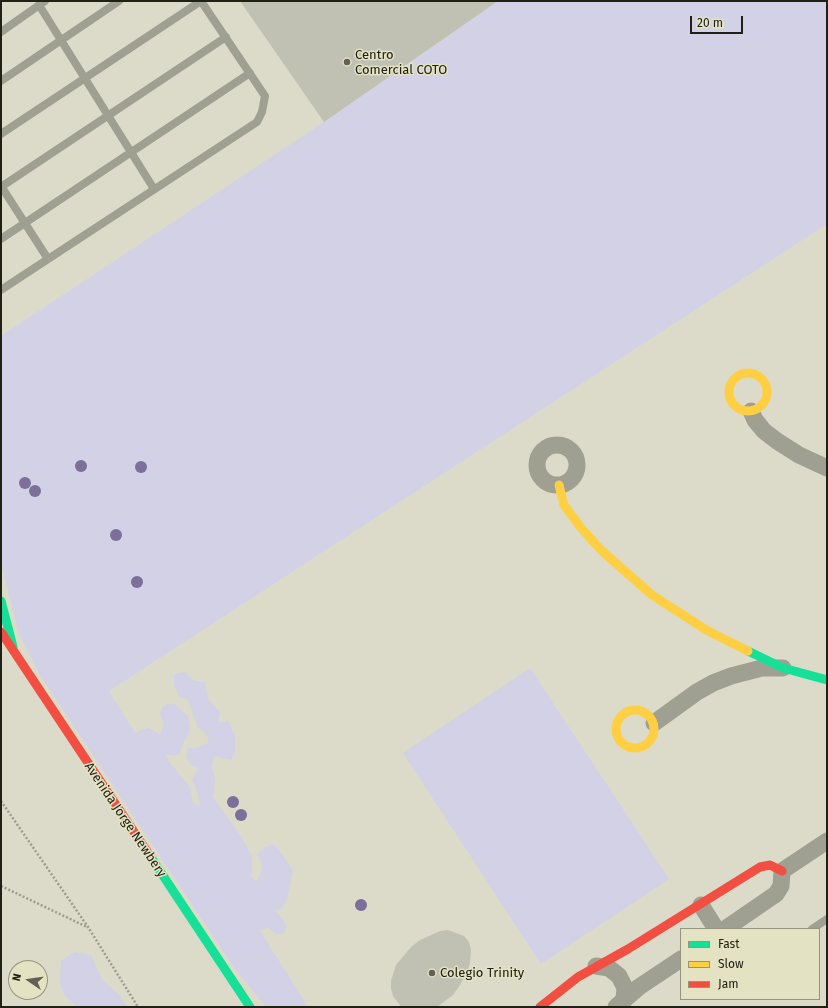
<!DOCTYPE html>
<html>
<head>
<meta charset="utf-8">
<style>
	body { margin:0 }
	#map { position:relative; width:828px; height:1008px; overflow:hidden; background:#dcdbca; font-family:"Fira Sans",sans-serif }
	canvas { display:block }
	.frame { position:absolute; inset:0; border:2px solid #212015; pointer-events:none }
	.legend { position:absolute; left:680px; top:928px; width:140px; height:72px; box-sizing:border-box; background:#e3e2c3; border:1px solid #95947d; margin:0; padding:5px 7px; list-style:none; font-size:12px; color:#212015 }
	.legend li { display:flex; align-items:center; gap:8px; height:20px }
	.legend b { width:20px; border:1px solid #95947d }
	.north { position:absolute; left:8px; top:960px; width:40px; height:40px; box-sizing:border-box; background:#e3e2c3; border:1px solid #95947d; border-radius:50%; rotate:283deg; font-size:11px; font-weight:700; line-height:16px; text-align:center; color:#212015 }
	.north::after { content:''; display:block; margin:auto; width:14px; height:18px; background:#626154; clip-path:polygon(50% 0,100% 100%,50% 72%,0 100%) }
	.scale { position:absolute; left:690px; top:16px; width:53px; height:18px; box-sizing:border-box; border:2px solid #212015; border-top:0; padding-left:5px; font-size:12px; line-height:14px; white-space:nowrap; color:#212015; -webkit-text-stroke:3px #e3e2c3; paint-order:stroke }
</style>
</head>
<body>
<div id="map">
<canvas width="828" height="1008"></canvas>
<div class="frame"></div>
<ul class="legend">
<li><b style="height:5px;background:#16e098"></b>Fast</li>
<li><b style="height:5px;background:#ffcf43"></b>Slow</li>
<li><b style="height:5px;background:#f24e42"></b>Jam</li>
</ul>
<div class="north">N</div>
<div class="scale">20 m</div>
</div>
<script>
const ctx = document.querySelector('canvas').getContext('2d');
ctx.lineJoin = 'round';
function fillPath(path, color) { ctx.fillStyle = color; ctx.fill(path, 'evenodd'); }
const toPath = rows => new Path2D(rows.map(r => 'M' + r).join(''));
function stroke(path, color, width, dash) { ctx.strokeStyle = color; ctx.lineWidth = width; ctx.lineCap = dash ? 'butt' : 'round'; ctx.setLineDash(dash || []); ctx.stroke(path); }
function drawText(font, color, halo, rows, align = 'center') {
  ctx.font = font + ' "Fira Sans",sans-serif'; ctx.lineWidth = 3; ctx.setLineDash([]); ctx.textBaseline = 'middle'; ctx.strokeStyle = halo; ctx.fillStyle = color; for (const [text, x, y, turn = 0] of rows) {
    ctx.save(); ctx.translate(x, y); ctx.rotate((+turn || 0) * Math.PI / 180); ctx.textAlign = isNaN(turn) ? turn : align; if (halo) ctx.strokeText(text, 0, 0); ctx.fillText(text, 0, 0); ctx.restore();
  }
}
const green = toPath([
	[498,1,827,1,827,224,109,691,136,734,141,730,149,728,160,735,164,725,160,714,162,708,167,704,175,704,188,716,190,727,188,736,184,741,180,753,174,756,165,754,171,764,190,787,193,802,200,807,198,794,192,779,198,768,190,764,186,757,188,748,196,748,208,743,207,734,198,728,188,700,179,696,174,685,174,674,184,672,193,680,205,682,208,699,220,712,218,722,228,721,235,735,235,752,231,760,214,756,212,768,215,780,213,797,241,836,252,856,251,876,256,882,261,873,262,865,257,854,263,848,273,844,282,854,293,871,287,899,282,908,275,911,281,917,287,926,283,934,277,934,267,927,263,930,259,929,308,1007,266,1007,235,969,40,675,19,634,1,564,1,336,324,122],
	[530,668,669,879,541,964,403,753],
	[74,952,91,955,101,978,120,996,127,1007,78,1007,65,996,60,984,61,961]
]);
const building = toPath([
	[240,1,498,1,324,122],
	[448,930,464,936,469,942,471,950,470,963,466,974,460,985,453,995,437,1007,401,1007,393,996,391,988,391,981,396,965,411,947,420,940,440,931]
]);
const path = toPath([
	[1,801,88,927,138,1007],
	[1,886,87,927]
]);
const lane = toPath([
	[39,5,154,189],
	[1,32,45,1],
	[1,81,119,1],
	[1,134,201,1],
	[1,186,48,259],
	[1,187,226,37],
	[1,239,250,73],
	[1,290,257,122,262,112,265,96,201,1],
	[812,929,827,919]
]);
const street = toPath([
	[751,411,755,420,764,431,777,441,799,455,827,468],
	'537 465a20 20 0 1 1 40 0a20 20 0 1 1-40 0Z',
	[654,723,697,692,713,683,731,676,762,668,783,668],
	[701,905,716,929],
	[725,929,776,894,781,886,782,871,827,841],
	[596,966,609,968,619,976,625,988,624,999],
	[616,1007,639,987,681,959]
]);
const fast = toPath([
	[1,601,13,647],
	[748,651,783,668,827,680],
	[150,856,250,1007]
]);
const slow = toPath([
	'729 392a19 19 0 1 1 38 0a19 19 0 1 1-38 0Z',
	[559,485,564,505,581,528,602,551,652,595,708,631,748,651],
	'616 729a19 19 0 1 1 38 0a19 19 0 1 1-38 0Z'
]);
const jam = toPath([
	[1,632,150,856],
	[540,1007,578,977,628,949,760,867,770,865,782,871]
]);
const trees = [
	[81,466],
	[141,467],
	[25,483],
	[35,491],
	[116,535],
	[137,582],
	[233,802],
	[241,815],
	[361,905]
];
const markers = [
	[347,62,4,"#626154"],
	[432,973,4,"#626154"]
];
const poiNames = [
	["Centro",355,55],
	["Comercial COTO",355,70],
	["Colegio Trinity",440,973]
];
const streetNames = [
	["Avenida Jorge Newbery",125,820,56]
];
fillPath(green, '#d2d1e6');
fillPath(building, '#c0c0b3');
stroke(path, '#9c9c90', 2.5, [2, 2]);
stroke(lane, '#a0a092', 8);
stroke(street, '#a0a092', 17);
stroke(fast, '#16e098', 9);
stroke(slow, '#ffcf43', 9);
stroke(jam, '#f24e42', 9);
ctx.fillStyle = '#7c6f9a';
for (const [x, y] of trees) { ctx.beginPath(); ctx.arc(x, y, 6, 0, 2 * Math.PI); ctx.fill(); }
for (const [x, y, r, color] of markers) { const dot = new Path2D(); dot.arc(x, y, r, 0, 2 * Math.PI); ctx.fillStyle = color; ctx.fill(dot); stroke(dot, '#e3e2c3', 1.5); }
drawText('13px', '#212015', '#e3e2c3', poiNames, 'left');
drawText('13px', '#212015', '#e3e2c3', streetNames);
</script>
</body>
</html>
